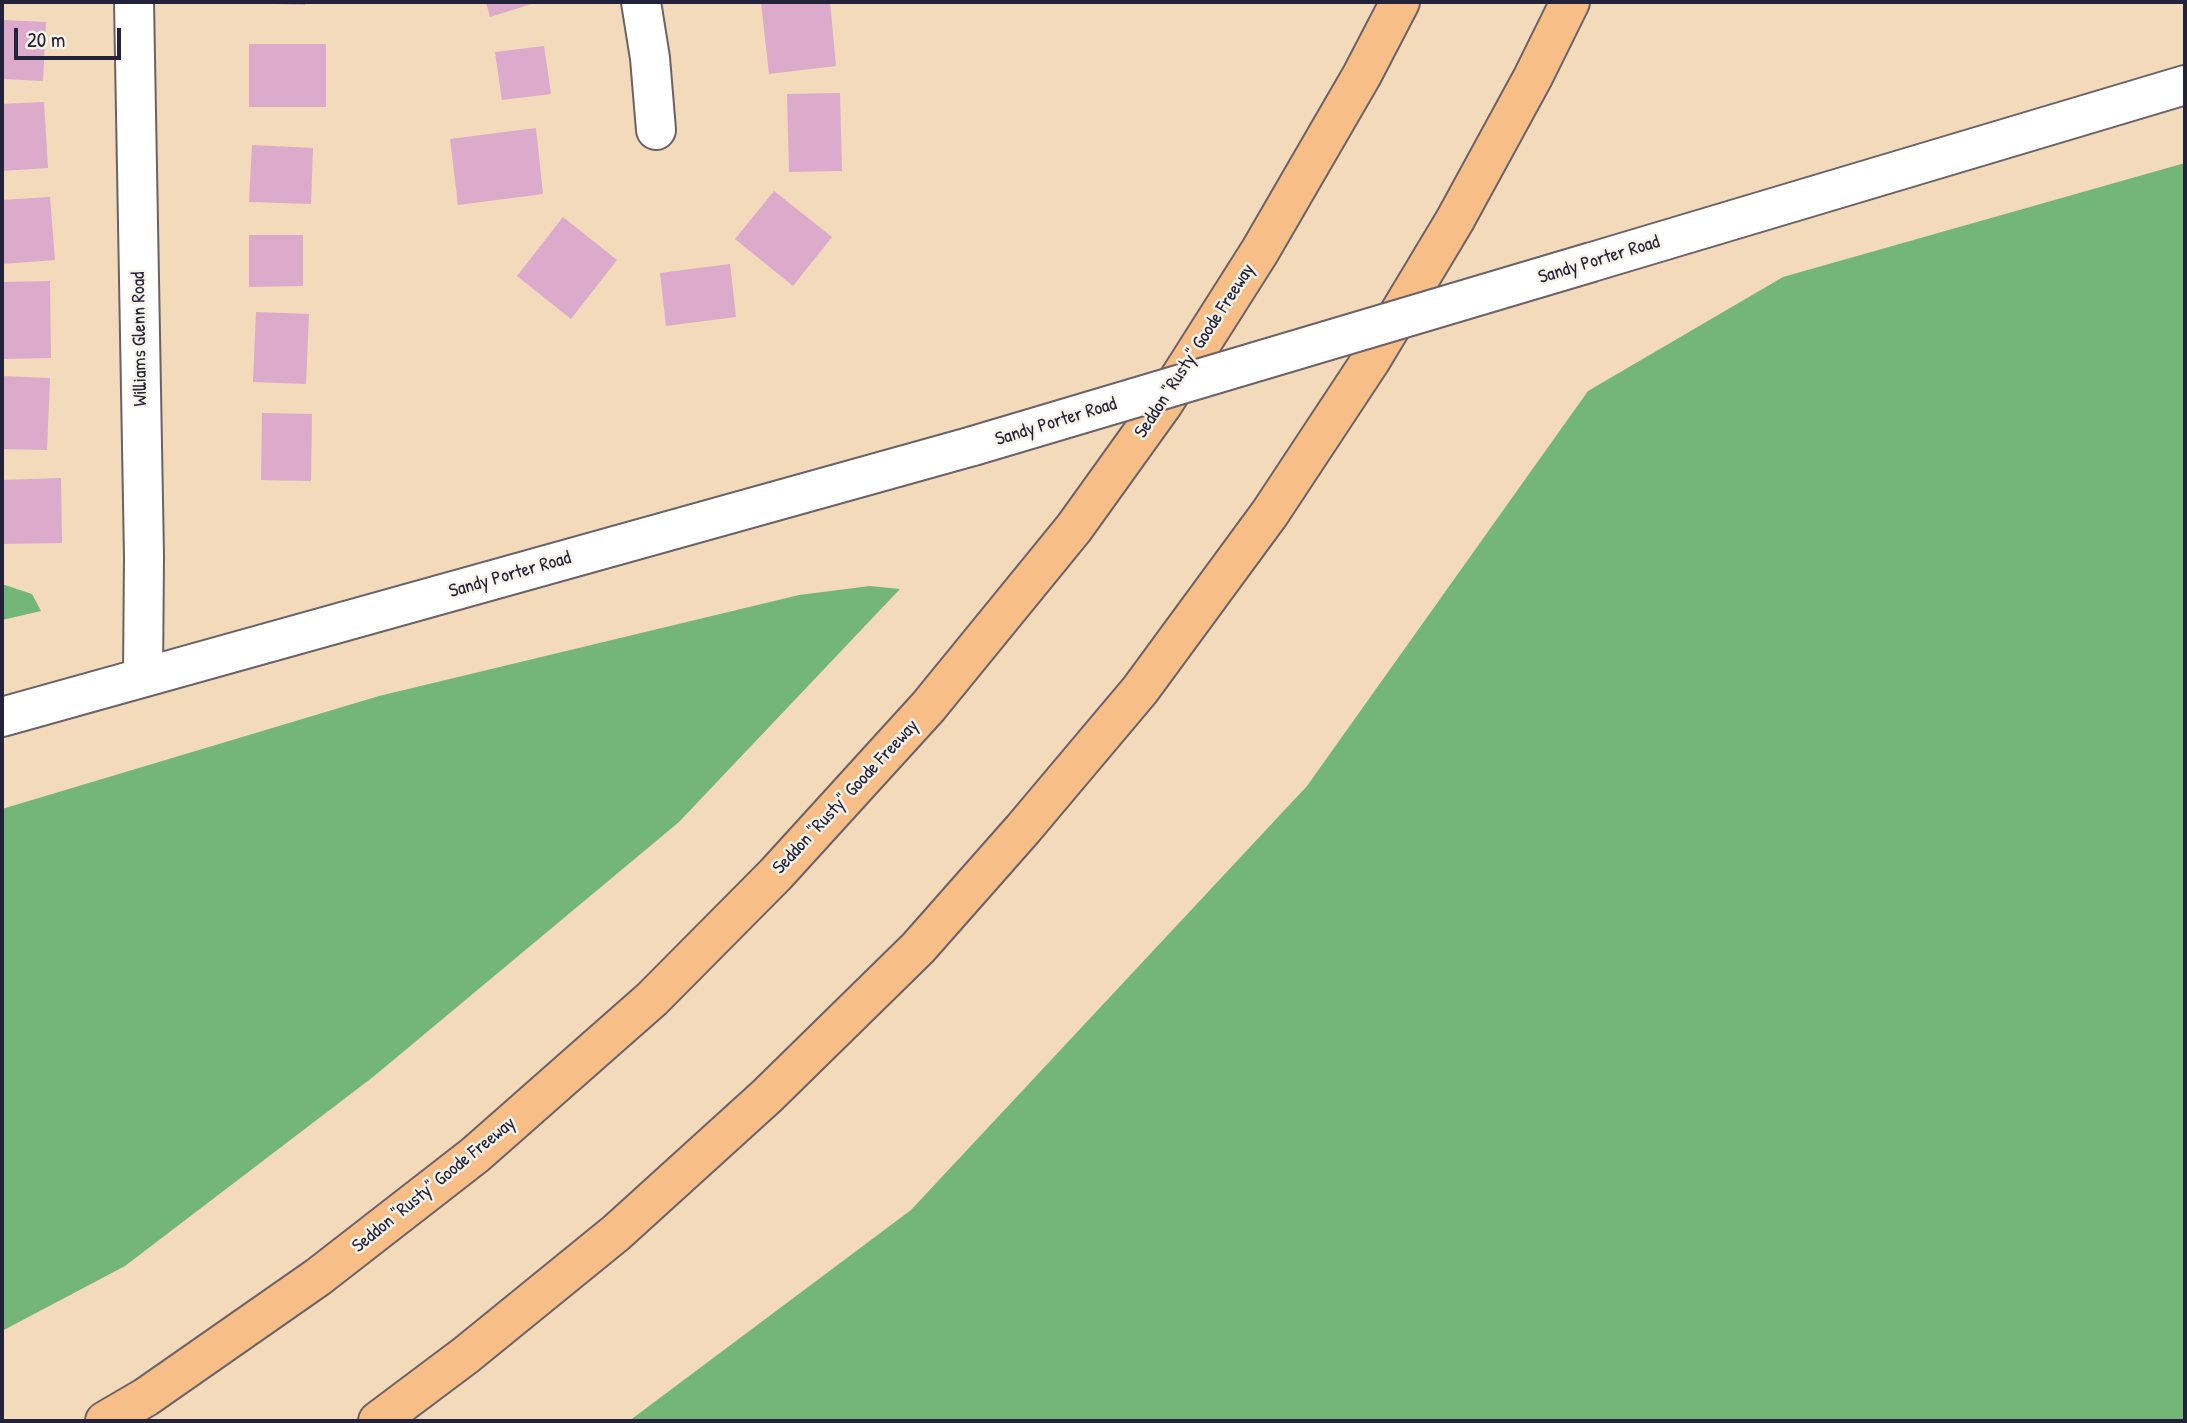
<!DOCTYPE html>
<html>
<head>
<meta charset="utf-8">
<style>
	body { margin:0 }
	#map { position:relative; width:2187px; height:1423px; overflow:hidden; background:#f2dabb; font-family:"Patrick Hand",sans-serif }
	canvas { display:block }
	.frame { position:absolute; inset:0; border:4px solid #22223b; pointer-events:none }
	.scale { position:absolute; left:14px; top:28px; width:107px; height:32px; box-sizing:border-box; border:4px solid #22223b; border-top:0; padding-left:9px; font-size:21px; line-height:24px; white-space:nowrap; color:#22223b; -webkit-text-stroke:5px #f7f3e8; paint-order:stroke }
</style>
</head>
<body>
<div id="map">
<canvas width="2187" height="1423"></canvas>
<div class="frame"></div>
<div class="scale">20 m</div>
</div>
<script>
const ctx = document.querySelector('canvas').getContext('2d');
ctx.lineJoin = 'round';
function fillPath(path, color) { ctx.fillStyle = color; ctx.fill(path, 'evenodd'); }
const toPath = rows => new Path2D(rows.map(r => 'M' + r).join(''));
function stroke(path, color, width, dash) { ctx.strokeStyle = color; ctx.lineWidth = width; ctx.lineCap = dash ? 'butt' : 'round'; ctx.setLineDash(dash || []); ctx.stroke(path); }
function drawText(font, color, halo, rows, align = 'center') {
  ctx.font = font + ' "Patrick Hand",sans-serif'; ctx.lineWidth = 5; ctx.setLineDash([]); ctx.textBaseline = 'middle'; ctx.strokeStyle = halo; ctx.fillStyle = color; for (const [text, x, y, turn = 0] of rows) {
    ctx.save(); ctx.translate(x, y); ctx.rotate((+turn || 0) * Math.PI / 180); ctx.textAlign = isNaN(turn) ? turn : align; if (halo) ctx.strokeText(text, 0, 0); ctx.fillText(text, 0, 0); ctx.restore();
  }
}
const forest = toPath([
	[2185,163,2185,1421,629,1421,911,1210,1307,786,1588,391,1783,277],
	[2,584,32,594,41,611,2,620],
	[870,586,900,589,679,822,373,1077,125,1266,2,1331,2,809,379,696,799,595]
]);
const building = toPath([
	[276,2,305,2,305,5,276,4],
	[486,2,538,2,490,17],
	[773,2,830,2,836,66,769,74,761,3],
	[2,20,46,22,43,81,2,79],
	[249,44,326,44,326,107,249,107],
	[544,46,551,94,502,100,495,52],
	[840,93,842,171,789,172,787,94],
	[44,102,48,168,2,171,2,104],
	[536,128,543,194,458,205,450,139],
	[252,145,313,148,311,204,249,202],
	[774,191,832,237,793,286,735,239],
	[50,197,55,260,2,264,2,200],
	[563,217,617,260,571,319,517,276],
	[249,235,303,235,303,286,249,287],
	[730,264,736,317,666,326,660,273],
	[50,281,51,358,3,359,2,282],
	[256,312,309,314,306,384,253,382],
	[2,376,50,378,47,450,2,449],
	[262,413,312,414,311,481,261,480],
	[61,478,62,543,2,544,2,480]
]);
const minor = toPath([
	[134,2,144,556,143,677],
	[641,2,650,58,656,130]
]);
const tertiary = toPath([
	[1592,262,2185,85],
	[2,717,973,446]
]);
const motorway = toPath([
	[105,1421,146,1397,318,1277,475,1155,652,999,776,874,928,707,1074,528,1163,404,1260,251,1362,75,1400,2],
	[378,1421,466,1355,616,1233,767,1096,918,948,1023,829,1140,690,1270,513,1371,360,1455,220,1533,77,1570,2]
]);
const tertiaryBridge = toPath([
	[973,446,1592,262]
]);
const streetNames = [
	["Sandy Porter Road",1599,260,-17],
	["Williams Glenn Road",140,339,-91],
	["Seddon \"Rusty\" Goode Freeway",1195,351,-57],
	["Sandy Porter Road",1056,422,-17],
	["Sandy Porter Road",510,575,-16],
	["Seddon \"Rusty\" Goode Freeway",846,797,-47],
	["Seddon \"Rusty\" Goode Freeway",434,1185,-39]
];
fillPath(forest, '#74b678');
fillPath(building, '#dcaacb');
stroke(minor, '#6b6268', 42);
stroke(tertiary, '#6b6268', 42);
stroke(motorway, '#6b6268', 42);
stroke(minor, '#fff', 38);
stroke(tertiary, '#fff', 38);
stroke(motorway, '#f7be88', 38);
stroke(tertiaryBridge, '#6b6268', 42, []);
stroke(tertiaryBridge, '#fff', 38);
drawText('19px', '#22223b', '#f7f3e8', streetNames);
</script>
</body>
</html>
